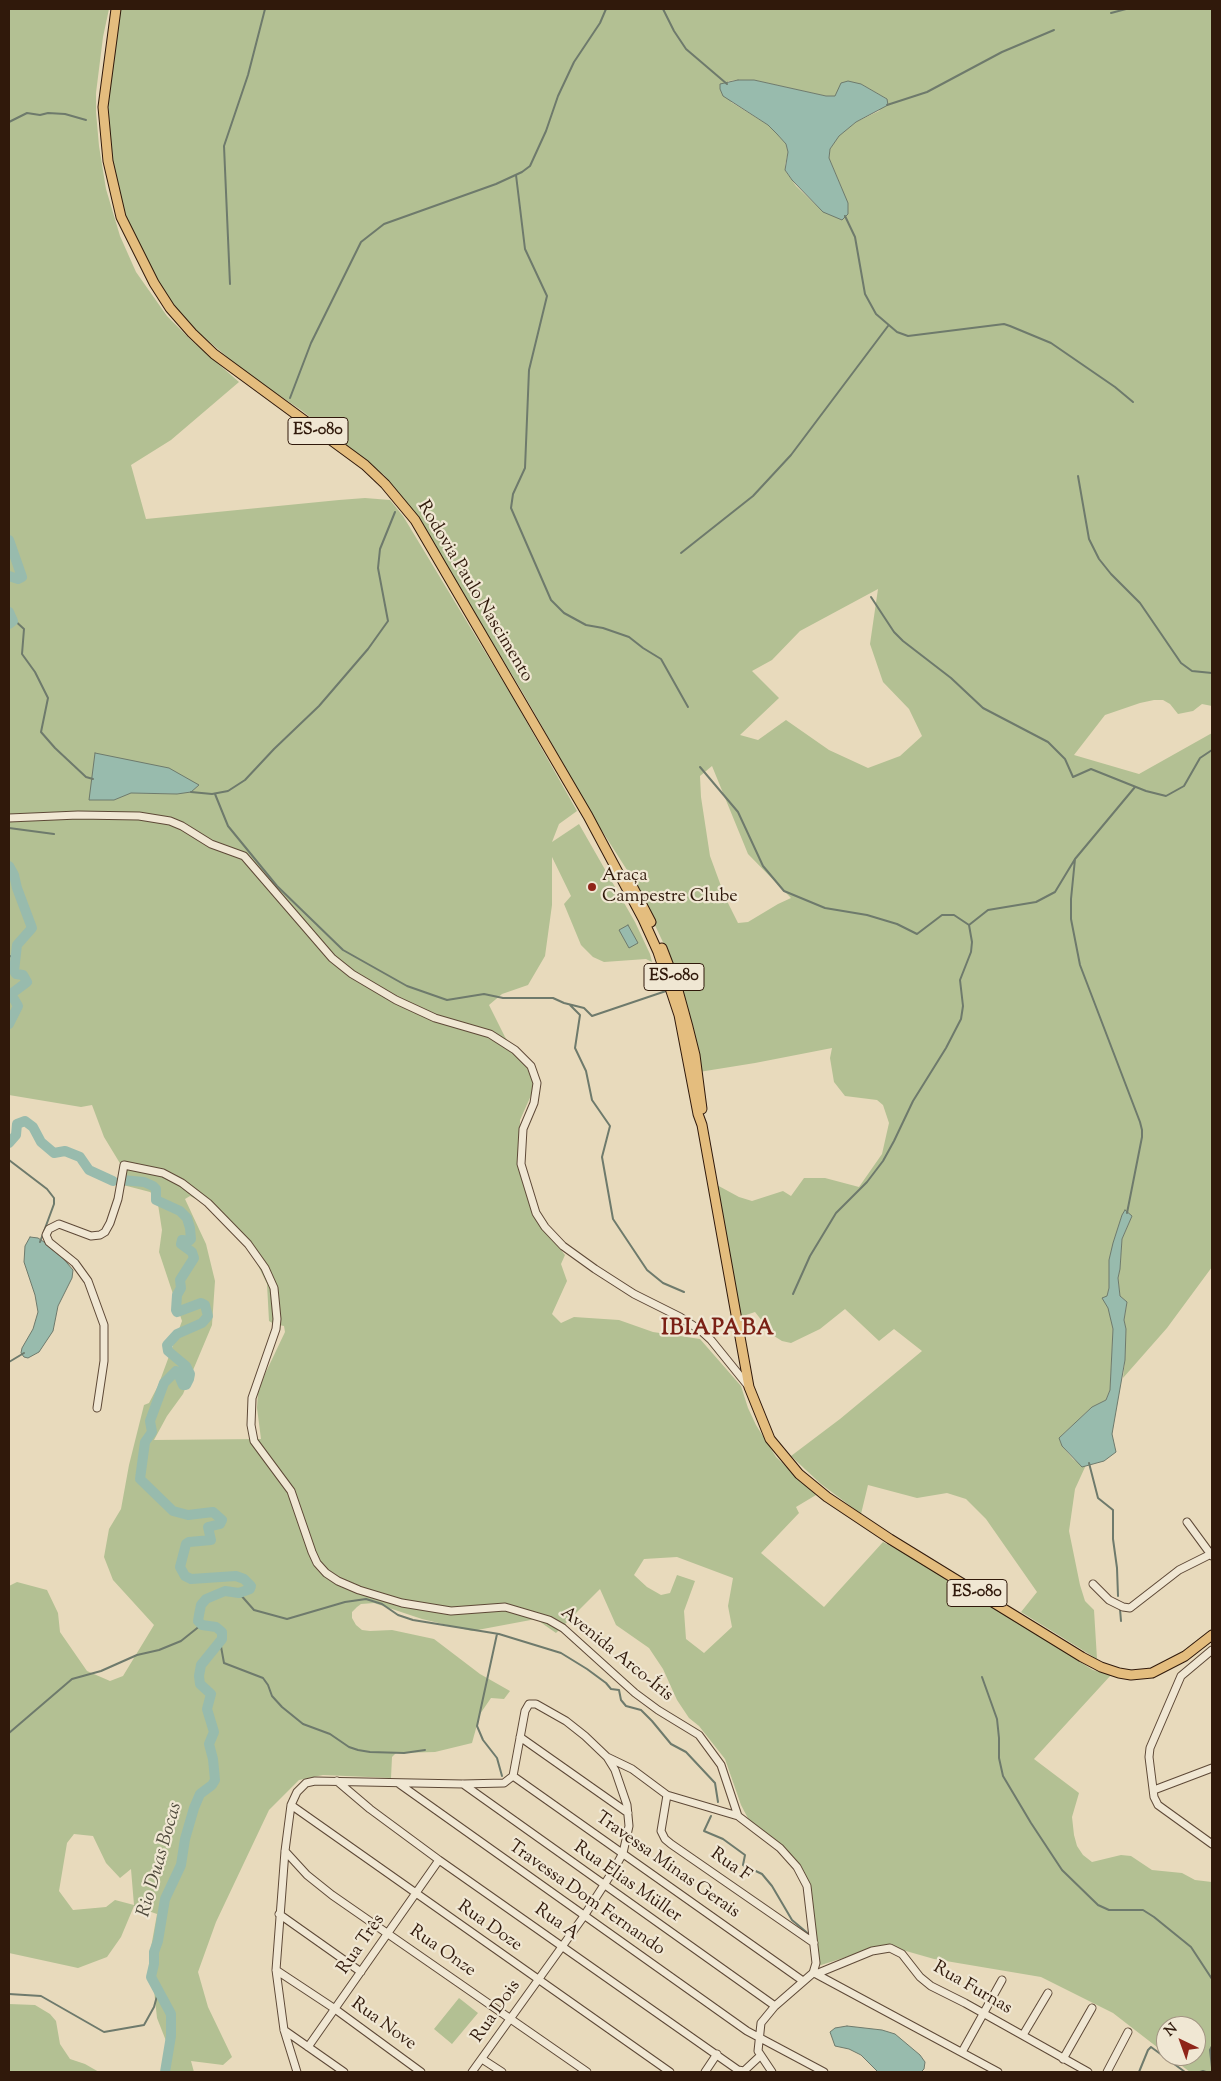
<!DOCTYPE html>
<html>
<head>
<meta charset="utf-8">
<style>
	body { margin:0 }
	#map { position:relative; width:1221px; height:2081px; overflow:hidden; background:#e8dabc; font-family:"Sorts Mill Goudy",serif }
	canvas { display:block }
	.frame { position:absolute; inset:0; border:10px solid #30190b; pointer-events:none }
	.north { position:absolute; left:1156px; top:2016px; width:50px; height:50px; box-sizing:border-box; background:#f0e7d3; border:1px solid #a39583; border-radius:50%; rotate:318deg; font-size:14px; font-weight:700; line-height:20px; text-align:center; color:#30190b }
	.north::after { content:''; display:block; margin:auto; width:18px; height:22px; background:#8f2418; clip-path:polygon(50% 0,100% 100%,50% 72%,0 100%) }
</style>
</head>
<body>
<div id="map">
<canvas width="1221" height="2081"></canvas>
<div class="frame"></div>
<div class="north">N</div>
</div>
<script>
const ctx = document.querySelector('canvas').getContext('2d');
ctx.lineJoin = 'round';
function fillPath(path, color) { ctx.fillStyle = color; ctx.fill(path, 'evenodd'); }
const toPath = rows => new Path2D(rows.map(r => 'M' + r).join(''));
function stroke(path, color, width, dash) { ctx.strokeStyle = color; ctx.lineWidth = width; ctx.lineCap = dash ? 'butt' : 'round'; ctx.setLineDash(dash || []); ctx.stroke(path); }
function drawText(font, color, halo, rows, align = 'center') {
  ctx.font = font + ' "Sorts Mill Goudy",serif'; ctx.lineWidth = 4.5; ctx.setLineDash([]); ctx.textBaseline = 'middle'; ctx.strokeStyle = halo; ctx.fillStyle = color; for (const [text, x, y, turn = 0] of rows) {
    ctx.save(); ctx.translate(x, y); ctx.rotate((+turn || 0) * Math.PI / 180); ctx.textAlign = isNaN(turn) ? turn : align; if (halo) ctx.strokeText(text, 0, 0); ctx.fillText(text, 0, 0); ctx.restore();
  }
}
const green = toPath([
	[9,9,109,9,103,37,96,93,96,112,99,146,106,189,120,236,136,272,167,316,192,341,239,382,171,440,131,465,146,519,339,500,365,498,390,500,403,516,441,579,513,698,577,811,559,824,552,842,579,824,635,922,650,954,652,962,646,959,604,962,593,957,581,945,564,904,571,896,552,857,552,905,545,956,528,985,502,994,489,1005,505,1037,533,1077,533,1091,520,1120,519,1170,533,1216,565,1255,561,1264,567,1281,552,1314,561,1323,574,1317,619,1320,653,1332,700,1339,741,1386,748,1408,756,1425,776,1457,816,1495,796,1507,799,1513,761,1553,824,1607,883,1542,914,1558,1093,1670,1111,1675,1034,1759,1079,1793,1072,1817,1074,1835,1077,1846,1083,1855,1092,1862,1121,1855,1131,1856,1152,1870,1182,1873,1195,1880,1212,1882,1212,2072,1190,2072,1169,2056,1196,2056,1196,2026,1166,2026,1166,2054,1113,2013,1041,1977,934,1959,892,1947,865,1951,815,1967,809,1935,804,1885,784,1852,752,1826,741,1805,725,1759,699,1726,689,1718,677,1700,663,1669,649,1648,616,1625,600,1589,556,1633,536,1619,472,1631,422,1619,374,1603,361,1604,357,1607,352,1612,352,1618,356,1625,362,1630,370,1631,392,1630,434,1639,480,1674,510,1691,504,1699,491,1698,480,1714,472,1743,435,1752,396,1753,392,1757,391,1778,323,1775,299,1780,269,1810,216,1922,198,1972,208,2007,232,2057,223,2065,191,2061,194,2072,168,2072,170,2051,157,2018,150,1953,157,1914,134,1906,121,1937,107,1957,78,1968,9,1953,9,1586,17,1582,47,1590,58,1613,60,1632,87,1671,110,1681,123,1676,154,1625,113,1580,104,1557,109,1529,121,1509,129,1465,144,1405,149,1403,158,1386,182,1321,159,1252,162,1230,157,1198,150,1192,123,1185,121,1165,104,1137,92,1105,81,1107,9,1095],
	[199,785,177,794,131,793],
	[190,1196,204,1203,249,1247,267,1284,269,1321,274,1324,284,1326,285,1332,265,1374,258,1392,257,1408,261,1439,154,1440,167,1416,183,1394,212,1325,215,1281,206,1244,185,1199],
	[677,1557,733,1578,728,1606,732,1627,704,1653,686,1639,684,1611,695,1581,677,1575,670,1593,661,1595,647,1587,634,1575,644,1559],
	[74,1834,93,1836,106,1863,120,1878,131,1869,134,1905,115,1900,106,1907,73,1910,59,1891,67,1843],
	[120,9,1212,9,1212,706,1202,704,1193,711,1178,714,1170,704,1163,700,1154,700,1140,703,1105,715,1074,755,1139,774,1212,733,1212,1267,1167,1328,1123,1378,1125,1360,1126,1329,1124,1320,1127,1303,1120,1296,1118,1278,1120,1269,1122,1239,1132,1216,1122,1215,1109,1260,1109,1288,1107,1296,1113,1329,1110,1390,1106,1400,1092,1407,1059,1438,1062,1446,1073,1459,1082,1466,1086,1465,1075,1489,1069,1531,1080,1585,1085,1601,1094,1610,1097,1659,1021,1612,1037,1592,986,1519,966,1499,947,1493,917,1498,868,1485,861,1514,821,1484,791,1456,840,1419,922,1351,894,1329,879,1341,845,1309,820,1329,791,1343,782,1341,774,1336,755,1312,740,1317,715,1184,739,1197,752,1201,783,1191,791,1196,804,1178,825,1178,859,1187,882,1154,889,1123,883,1105,877,1100,845,1096,834,1082,830,1058,832,1048,755,1063,699,1072,670,957,634,881,597,823,523,693,413,510,384,475,301,410,246,373,199,333,176,308,146,266,131,232,117,187,110,144,107,81],
	[738,80,754,80,826,96,835,96,861,84,887,99,879,111,856,122,838,136,830,149,829,158,842,189,823,212,796,186,786,172,785,166,788,152,786,144,777,134,768,125,731,102,728,81],
	[878,589,870,644,883,682,909,709,922,736,900,756,868,768,829,750,786,720,758,740,740,735,779,698,752,671,772,660,800,631],
	[712,766,748,854,791,898,778,904,748,922,738,923,725,897,710,856,701,797,700,776],
	[459,1998,478,2013,452,2044,434,2029],
	[9,2004,35,2005,50,2014,56,2021,60,2044,70,2059,85,2064,99,2072,9,2072]
]);
const water = toPath([
	[738,80,754,80,826,96,835,96,841,83,848,81,861,84,887,99,888,105,856,122,839,136,830,149,829,158,848,203,848,214,842,220,823,212,792,180,785,170,788,152,786,144,777,134,768,125,723,96,720,89,720,84,738,80],
	[95,753,169,768,199,785,191,792,177,794,131,793,114,800,89,800,95,753],
	[628,925,638,943,629,948,619,930,628,925],
	[1125,1210,1132,1216,1122,1239,1120,1269,1118,1278,1120,1296,1127,1302,1124,1320,1126,1329,1125,1360,1112,1434,1116,1452,1104,1461,1082,1467,1062,1446,1059,1438,1092,1407,1106,1400,1110,1390,1113,1329,1108,1308,1102,1298,1107,1296,1109,1288,1109,1260,1113,1243,1122,1215,1125,1210],
	[30,1237,38,1238,56,1250,73,1270,72,1278,58,1306,53,1331,39,1352,28,1358,24,1357,21,1353,22,1348,33,1329,38,1312,35,1295,24,1262,25,1246,30,1237],
	[847,2026,882,2030,895,2034,920,2055,925,2062,924,2069,921,2072,878,2072,861,2055,849,2049,835,2046,830,2032,835,2028,847,2026]
]);
const stream = toPath([
	[663,9,674,31,686,49,727,84],
	[1111,13,1126,9],
	[887,105,927,92,1002,52,1054,30],
	[9,122,27,113,40,115,48,113,65,114,86,120],
	[516,175,525,249,547,296,529,370,525,468,513,494,511,508,551,600,564,613,586,625,603,628,629,637,643,648,661,659,688,707],
	[845,216,855,237,865,294,876,314,897,332,908,336,1004,324,1010,326,1051,343,1115,387,1133,402],
	[230,284,224,146,248,75,265,9],
	[290,398,311,343,361,242,384,224,496,184,522,172,530,166,546,131,558,96,574,62,600,23,606,9],
	[1078,476,1089,539,1099,559,1111,574,1140,603,1181,663,1192,671,1212,673],
	[681,553,753,496,791,455,888,326],
	[871,597,894,632,903,641,951,678,983,708,1048,742,1065,759,1073,777,1091,769,1146,791,1166,796,1184,786,1200,758,1212,750],
	[12,618,24,629,22,654,35,672,48,698,41,732,55,748,86,777,93,779],
	[700,767,738,812,763,866,784,891,825,908,867,915,897,924,917,934,942,915,954,915,969,925,972,942,971,952,960,980,963,1006,961,1019,946,1048,913,1101,894,1141,883,1161,867,1182,836,1213,810,1256,793,1294],
	[191,792,212,794,228,791,245,780,274,749,319,706,368,649,388,621,378,568,380,549,395,512],
	[215,794,228,826,277,886,343,950,407,986,447,1000,484,994,503,998,553,998,564,1003,584,1008,592,1016,666,991],
	[9,828,54,834],
	[1075,859,1071,899,1071,919,1080,965,1140,1122,1142,1130,1142,1137,1127,1213],
	[969,925,988,910,1036,902,1055,892,1075,859,1135,787],
	[9,956,15,957],
	[570,1005,580,1015,575,1048,586,1071,592,1100,610,1126,602,1157,613,1219,647,1270,663,1283,684,1292],
	[9,1160,47,1189,54,1198,54,1204,40,1242],
	[9,1362,24,1353],
	[1089,1463,1098,1498,1113,1510,1113,1539,1117,1568,1118,1596],
	[239,1593,254,1610,287,1619,345,1602,366,1599,382,1604,398,1615,413,1620,499,1634,561,1653,587,1669,606,1683,611,1689,619,1690,621,1700,626,1706,641,1710,652,1721,671,1744,686,1752,715,1783,718,1802],
	[1120,1609,1121,1621],
	[497,1634,477,1726,483,1740,497,1758,502,1776],
	[220,1641,224,1663,263,1678,268,1685,272,1696,282,1707,303,1724,330,1734,349,1747,358,1750,370,1752,404,1753,425,1750],
	[982,1677,997,1719,999,1738,999,1758,1003,1776,1031,1823,1062,1870,1098,1905,1109,1910,1143,1910,1154,1917,1191,1947,1212,1979],
	[9,1733,72,1679,101,1671,137,1655,159,1650,181,1641,201,1625],
	[711,1816,704,1831,723,1839,745,1855,743,1865,762,1874,772,1886,792,1920,811,1936],
	[9,1994,41,1996,104,2032,144,2025,154,2007,157,1996,156,1986],
	[1212,2046,1210,2050,1212,2068],
	[1139,2072,1148,2050,1151,2047,1185,2072],
	[1200,2072,1203,2071,1206,2072]
]);
const river = toPath([
	[9,540,22,577,18,579,9,576],
	[9,612,13,621,9,624],
	[9,866,14,875,17,888,32,928,17,945,14,971,16,974,23,975,27,982,11,994,18,1006,9,1024],
	[9,1143,16,1135,17,1124,25,1121,33,1127,41,1142,54,1153,65,1151,80,1157,89,1170,113,1181],
	[122,1180,144,1182,153,1186,156,1189,156,1200,180,1211,187,1218,190,1228,191,1239,189,1241,182,1240,181,1244,192,1252,194,1258,180,1280,181,1288,177,1295,176,1310,177,1312,201,1303,205,1305,208,1316,202,1323,177,1334,167,1345,168,1351,186,1366,190,1374,189,1379,186,1385,183,1385,180,1378,180,1372,176,1371,164,1383,150,1421,152,1432,145,1442,140,1479,173,1511,188,1515,213,1512,222,1520,220,1524,208,1527,211,1540,189,1542,186,1544,180,1567,185,1576,191,1579,236,1576,244,1579,251,1586,250,1589,239,1593,225,1591,206,1599,201,1605,199,1615,198,1621,202,1625,216,1627,222,1632,222,1639,201,1665,199,1676,200,1684,211,1694,207,1709,214,1732,209,1744,213,1759,215,1780,212,1785,200,1794,194,1808,185,1839,181,1865,165,1899,158,1941,154,1952,154,1964,151,1977,171,2014,171,2036,165,2072]
]);
const minor = toPath([
	[9,818,78,815,139,816,170,821,182,826,211,844,244,856,332,958,352,974,396,1000,435,1018,490,1034,515,1050,531,1066,537,1083,534,1103,523,1129,521,1164,536,1213,545,1227,563,1246,595,1269,634,1294,680,1317,700,1330,711,1340,749,1387],
	[97,1408,104,1361,104,1325,88,1281,75,1263,49,1242,46,1235,49,1229,59,1224,91,1236,100,1235,105,1232,110,1223,118,1199,124,1165,163,1173,182,1183,208,1203,248,1244,265,1268,274,1288,277,1319,276,1329,252,1398,251,1425,254,1441,291,1491,312,1552,317,1563,326,1573,338,1581,359,1590,402,1603,451,1611,505,1607,549,1620,563,1628,635,1693,658,1710,699,1735,721,1765,738,1816,780,1848,797,1867,807,1886,816,1963,813,1973,775,2006,761,2023,758,2051,772,2072],
	[1187,1522,1212,1556],
	[1093,1584,1109,1600,1123,1607,1130,1608,1179,1570,1211,1554],
	[1212,1650,1181,1676,1150,1748,1149,1757,1154,1797,1158,1805,1212,1844],
	[520,1737,628,1813],
	[513,1776,803,1981],
	[337,1781,370,1809,439,1860,738,2070,744,2071,760,2056],
	[398,1783,747,2031,824,2072],
	[463,1784,775,2006],
	[1154,1790,1212,1768],
	[667,1795,661,1831,665,1839,671,1844,814,1943],
	[291,1805,670,2072],
	[285,1851,307,1875,332,1895,587,2072],
	[279,1914,361,1972],
	[276,1970,335,2009,421,2072],
	[816,1974,872,1951,890,1948,902,1954,920,1977,931,1986,965,2003,1088,2072],
	[816,1974,998,2072],
	[284,2030,344,2072],
	[1023,2035,1048,1993],
	[308,2047,439,1860],
	[962,2052,1002,1980],
	[482,2059,502,2072],
	[1063,2059,1092,2008],
	[297,2072,284,2030,276,1970,285,1851,291,1805,297,1792,306,1783,315,1781,463,1784,504,1783,513,1776,525,1711,529,1704,536,1704,566,1721,585,1736,607,1757,632,1769,667,1795,738,1816],
	[472,2072,584,1916,613,1871,623,1853,629,1826,627,1805,615,1770,607,1757],
	[705,2072,717,2054],
	[1107,2072,1128,2032]
]);
const major = toPath([
	[116,9,103,107,108,161,121,217,154,283,170,308,192,333,214,354,365,465,385,484,415,520,588,816,643,919,658,952,679,1015,698,1114,702,1125,749,1387,770,1439,799,1474,827,1497,890,1539,1082,1657,1101,1667,1119,1673,1131,1675,1152,1673,1185,1656,1212,1635],
	[627,876,651,922],
	[662,948,677,987,688,1027,695,1055,702,1109]
]);
const markers = [
	[592,887,5,"#8f2418"]
];
const shields = [
	[318,431,60],
	[674,977,60],
	[977,1593,60]
];
const shieldNames = [
	["ES-080",318,431],
	["ES-080",674,977],
	["ES-080",977,1593]
];
const streetNames = [
	["Rodovia Paulo Nascimento",474,592,59],
	["Avenida Arco-Íris",616,1655,39],
	["Travessa Minas Gerais",667,1866,35],
	["Rua F",730,1866,35],
	["Rua Elias Müller",627,1883,35],
	["Travessa Dom Fernando",586,1899,35],
	["Rua A",556,1923,35],
	["Rua Doze",489,1927,35],
	["Rua Três",362,1945,-55],
	["Rua Onze",442,1952,35],
	["Rua Furnas",972,1989,30],
	["Rua Dois",497,2012,-55],
	["Rua Nove",383,2025,36]
];
const poiNames = [
	["Araça",602,877],
	["Campestre Clube",602,898]
];
const waterNames = [
	["Rio Duas Bocas",161,1860,-74]
];
const districtNames = [
	["IBIAPABA",718,1330]
];
fillPath(green, '#b3c093');
fillPath(water, '#98bbad');
stroke(water, '#6e7a6c', 1);
stroke(stream, '#6e7a6c', 2);
stroke(river, '#98bbad', 10);
stroke(minor, '#5e4937', 9);
stroke(major, '#30190b', 11);
stroke(minor, '#f0e7d3', 7);
stroke(major, '#e4bd7e', 9);
for (const [x, y, r, color] of markers) { const dot = new Path2D(); dot.arc(x, y, r, 0, 2 * Math.PI); ctx.fillStyle = color; ctx.fill(dot); stroke(dot, '#f0e7d3', 2); }
for (const [x, y, w] of shields) { const box = new Path2D(); box.roundRect(x - w / 2, y - 13.5, w, 27, 4); ctx.fillStyle = '#f0e7d3'; ctx.fill(box); stroke(box, '#30190b', 1); }
drawText('bold 16px', '#30190b', null, shieldNames);
drawText('18px', '#30190b', '#f0e7d3', streetNames);
drawText('18px', '#30190b', '#f0e7d3', poiNames, 'left');
drawText('italic 19px', '#4f4a3c', '#f0e7d3', waterNames);
ctx.letterSpacing = '1px';
drawText('bold 22px', '#7a1f14', '#f0e7d3', districtNames);
ctx.letterSpacing = '0px';
</script>
</body>
</html>
